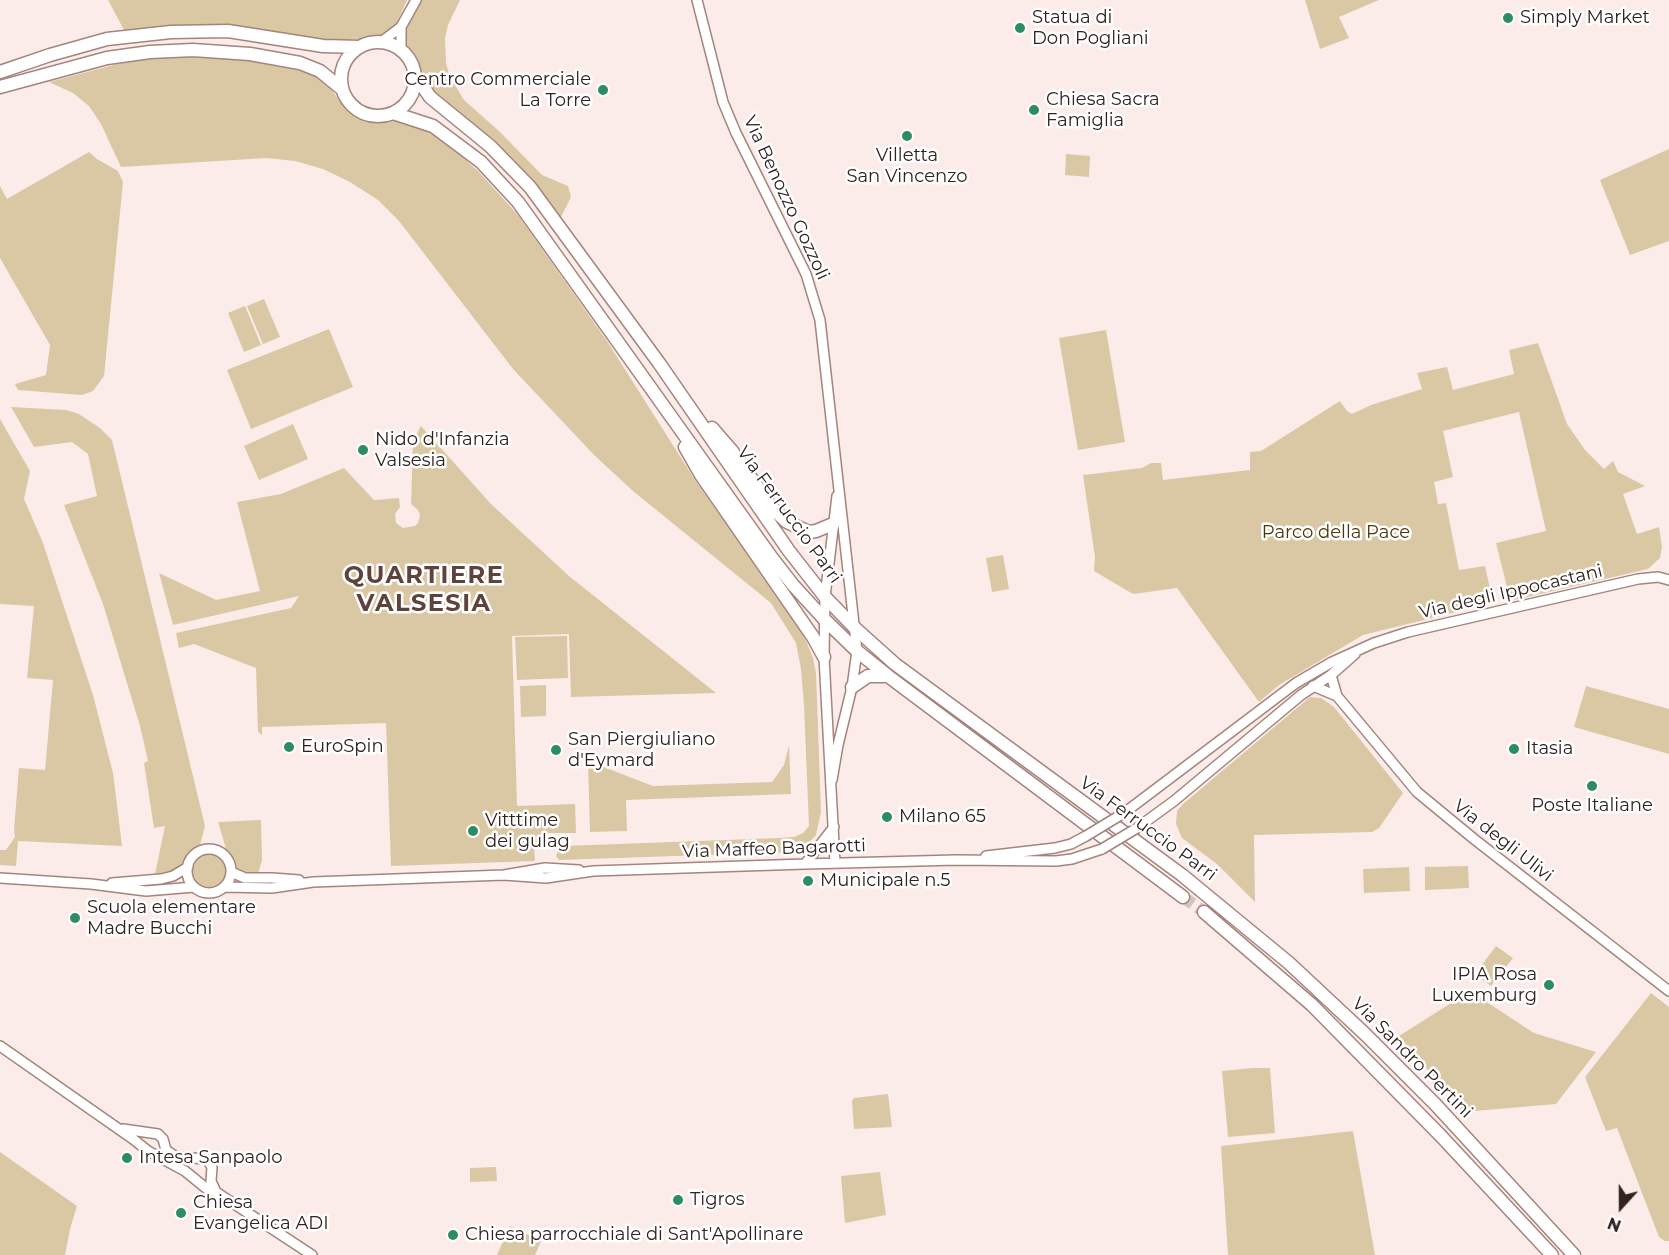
<!DOCTYPE html>
<html>
<head>
<meta charset="utf-8">
<style>
	body { margin:0 }
	#map { position:relative; width:1669px; height:1255px; overflow:hidden; background:#fbece9; font-family:Montserrat,sans-serif }
	canvas { display:block }
	.north { position:absolute; left:1591px; top:1177px; width:60px; height:60px; -webkit-text-stroke:4px #fff; paint-order:stroke; rotate:201deg; font-size:16px; font-weight:700; line-height:24px; text-align:center; color:#2f221f }
	.north::after { content:''; display:block; margin:auto; width:21px; height:27px; background:#2f221f; clip-path:polygon(50% 0,100% 100%,50% 72%,0 100%) }
</style>
</head>
<body>
<div id="map">
<canvas width="1669" height="1255"></canvas>
<div class="north">N</div>
</div>
<script>
const ctx = document.querySelector('canvas').getContext('2d');
ctx.lineJoin = 'round';
function fillPath(path, color) { ctx.fillStyle = color; ctx.fill(path, 'evenodd'); }
const toPath = rows => new Path2D(rows.map(r => 'M' + r).join(''));
function stroke(path, color, width, dash) { ctx.strokeStyle = color; ctx.lineWidth = width; ctx.lineCap = dash ? 'butt' : 'round'; ctx.setLineDash(dash || []); ctx.stroke(path); }
function drawText(font, color, halo, rows, align = 'center') {
  ctx.font = font + ' Montserrat,sans-serif'; ctx.lineWidth = 5; ctx.setLineDash([]); ctx.textBaseline = 'middle'; ctx.strokeStyle = halo; ctx.fillStyle = color; for (const [text, x, y, turn = 0] of rows) {
    ctx.save(); ctx.translate(x, y); ctx.rotate((+turn || 0) * Math.PI / 180); ctx.textAlign = isNaN(turn) ? turn : align; if (halo) ctx.strokeText(text, 0, 0); ctx.fillText(text, 0, 0); ctx.restore();
  }
}
const green = toPath([
	[108,0,407,0,395,27,379,38,325,42,225,24,124,30],
	[419,0,460,0,448,25,445,38,446,63,450,77,464,100,499,131,542,175,568,186,571,197,559,221,428,87,404,50,403,31],
	[1305,0,1379,0,1339,17,1349,38,1320,49],
	[199,56,241,58,299,68,315,74,326,83,344,106,353,115,366,120,399,120,426,128,452,148,478,171,518,215,607,341,695,480,795,621,807,643,813,658,816,673,821,812,816,835,807,845,792,852,559,860,556,856,558,851,565,846,779,838,794,837,803,833,809,826,804,705,801,669,796,643,771,603,633,491,594,455,513,369,399,221,378,200,350,182,323,169,295,161,266,158,121,167,101,124,89,106,73,93,49,82,121,63,159,58],
	[1669,149,1669,241,1630,255,1600,180],
	[89,152,97,159,118,171,123,182,104,376,93,391,82,395,18,390,15,384,46,375,50,345,0,258,0,186,7,199],
	[1066,154,1090,156,1089,177,1065,175],
	[264,299,280,337,263,344,247,306],
	[245,306,261,345,244,352,228,313],
	[329,329,353,387,251,429,227,370],
	[1106,330,1125,442,1078,450,1059,338],
	[1538,343,1567,424,1585,450,1604,469,1613,461,1618,472,1645,486,1623,494,1637,534,1659,527,1662,547,1660,558,1648,569,1514,600,1507,587,1496,543,1546,531,1519,412,1443,431,1453,477,1434,482,1438,504,1446,503,1459,570,1485,566,1493,603,1363,635,1279,685,1259,702,1177,588,1133,594,1094,571,1095,557,1083,475,1142,468,1151,463,1161,463,1163,480,1250,470,1250,452,1261,451,1340,401,1347,411,1352,414,1371,405,1422,389,1417,373,1447,367,1453,390,1514,374,1509,350],
	[11,407,66,410,79,414,100,428,112,440,205,826,200,845,192,850,182,866,174,871,155,874,165,826,154,828,144,763,148,761,140,726,103,604,64,505,97,496,88,454,72,442,34,447],
	[0,419,30,471,24,499,43,543,93,695,113,773,122,846,18,841,16,866,0,865,0,850,6,850,15,837,14,829,19,768,45,770,53,680,27,678,34,606,0,604],
	[293,424,308,459,259,480,244,446],
	[421,426,491,504,569,576,716,693,571,697,569,634,512,636,517,806,575,804,576,833,549,833,542,836,534,846,535,861,391,866,386,723,262,727,262,735,258,732,256,668,194,644,179,648,176,633,291,608,299,596,173,625,159,573,216,600,260,591,237,502,281,494,344,468,374,500,399,498,400,507,395,514,396,523,403,528,415,526,418,523,420,515,418,510,411,504,413,441],
	[1003,555,1009,589,992,592,986,558],
	[567,636,568,678,517,680,515,637],
	[546,685,546,716,521,717,520,686],
	[1586,686,1669,709,1669,754,1574,727],
	[1310,697,1321,698,1334,707,1403,793,1379,828,1372,832,1254,835,1255,902,1217,864,1182,838,1176,824,1177,811,1183,804],
	[789,745,791,794,626,800,627,831,590,832,588,761,653,786,772,782,784,765],
	[261,820,262,860,258,874,243,874,237,870,234,862,227,852,218,822],
	'191 871a18 18 0 1 1 36 0a18 18 0 1 1-36 0Z',
	[1468,866,1469,888,1425,890,1425,867],
	[1409,867,1410,891,1364,893,1363,869],
	[1496,946,1513,958,1491,986,1475,974],
	[1470,991,1534,1033,1596,1052,1556,1104,1463,1112,1399,1036],
	[1651,993,1669,1007,1669,1241,1665,1241,1659,1237,1617,1128,1606,1131,1585,1077],
	[1253,1068,1270,1068,1275,1133,1228,1137,1222,1071],
	[888,1094,892,1127,854,1129,852,1101,854,1098],
	[1353,1131,1375,1255,1228,1255,1221,1146],
	[0,1152,77,1206,70,1229,65,1255,0,1255],
	[496,1167,497,1181,470,1182,470,1168],
	[880,1172,886,1215,845,1223,841,1176],
	[510,1226,541,1241,535,1255,497,1255]
]);
const majorTunnel = toPath([
	[1183,897,1204,912]
]);
const minor = toPath([
	[697,0,723,102,736,133,806,274,820,320,857,651,852,687,838,745,832,780],
	[401,27,401,50],
	[381,42,401,27,416,0],
	[1331,675,1337,696,1417,792,1474,839,1669,991],
	[1313,686,1337,696],
	[1124,813,1296,683,1332,662,1374,643,1408,632,1638,579,1658,577,1669,580],
	[1137,828,1174,801,1301,695,1331,675,1355,654],
	'187 871a22 22 0 1 1 44 0a22 22 0 1 1-44 0Z',
	[986,856,1055,848,1071,844,1086,836],
	[835,863,824,657,825,597,837,496],
	[805,864,834,827],
	[231,872,245,878,272,878,299,880],
	[504,875,546,878,593,871,805,864,956,860,1056,861,1072,859,1102,849],
	[0,878,91,884,146,891,194,887],
	[112,883,161,879,173,876,188,867],
	[224,887,272,888,313,882,504,875,545,868,579,870],
	[0,1046,133,1139,148,1151,185,1171,207,1189,216,1192,312,1255],
	[123,1129,158,1134,163,1139,166,1150,176,1157,207,1159,212,1167,211,1181,216,1192]
]);
const major = toPath([
	'341 79a37 37 0 1 1 74 0a37 37 0 1 1-74 0Z',
	[0,72,50,55,107,39,171,32,228,31,323,46,360,47],
	[415,75,430,97,490,146,530,187,659,363,789,551,825,597,856,629,895,664,1182,875,1289,963,1366,1035,1435,1104,1574,1255],
	[0,87,107,58,150,52,193,50,250,54,300,63,320,71,342,89],
	[393,113,433,126,481,162,518,202,772,558,793,585,825,620,857,651,888,676,1183,897],
	[712,428,732,451,772,508,787,522,809,532,816,531,833,524],
	[685,447,701,475,813,637,824,657],
	[852,687,868,676,888,676],
	[1204,912,1312,1005,1440,1135,1552,1255]
]);
const minorBridge = toPath([
	[1086,836,1124,813],
	[1102,849,1137,828]
]);
const markers = [
	[1508,18,6,"#2e8c63"],
	[1020,28,6,"#2e8c63"],
	[603,90,6,"#2e8c63"],
	[1034,110,6,"#2e8c63"],
	[907,136,6,"#2e8c63"],
	[363,450,6,"#2e8c63"],
	[289,747,6,"#2e8c63"],
	[1514,749,6,"#2e8c63"],
	[556,750,6,"#2e8c63"],
	[1592,786,6,"#2e8c63"],
	[887,817,6,"#2e8c63"],
	[473,831,6,"#2e8c63"],
	[808,881,6,"#2e8c63"],
	[75,918,6,"#2e8c63"],
	[1549,985,6,"#2e8c63"],
	[127,1158,6,"#2e8c63"],
	[678,1200,6,"#2e8c63"],
	[181,1213,6,"#2e8c63"],
	[453,1235,6,"#2e8c63"]
];
const poiNames = [
	["Statua di",1032,18],
	["Don Pogliani",1032,39],
	["Simply Market",1520,18],
	["Centro Commerciale",591,80,"right"],
	["La Torre",591,101,"right"],
	["Chiesa Sacra",1046,100],
	["Famiglia",1046,121],
	["Villetta",907,156,"center"],
	["San Vincenzo",907,177,"center"],
	["Nido d'Infanzia",375,440],
	["Valsesia",375,461],
	["San Piergiuliano",568,740],
	["d'Eymard",568,761],
	["EuroSpin",301,747],
	["Itasia",1526,749],
	["Poste Italiane",1592,806,"center"],
	["Milano 65",899,817],
	["Vitttime",485,821],
	["dei gulag",485,842],
	["Municipale n.5",820,881],
	["Scuola elementare",87,908],
	["Madre Bucchi",87,929],
	["IPIA Rosa",1537,975,"right"],
	["Luxemburg",1537,996,"right"],
	["Intesa Sanpaolo",139,1158],
	["Tigros",690,1200],
	["Chiesa",193,1203],
	["Evangelica ADI",193,1224],
	["Chiesa parrocchiale di Sant'Apollinare",465,1235]
];
const streetNames = [
	["Via Benozzo Gozzoli",786,198,65],
	["Via Ferruccio Parri",789,515,54],
	["Via degli Ippocastani",1511,592,-13],
	["Via Ferruccio Parri",1148,829,36],
	["Via degli Ulivi",1503,841,38],
	["Via Maffeo Bagarotti",774,849,-2],
	["Via Sandro Pertini",1412,1058,45]
];
const parkNames = [
	["Parco della Pace",1336,533]
];
const districtNames = [
	["QUARTIERE",424,576],
	["VALSESIA",424,604]
];
fillPath(green, '#dac8a4');
stroke(majorTunnel, '#d2c4c1', 12, [12, 6]);
stroke(minor, '#a5847d', 12);
stroke(major, '#a5847d', 15);
stroke(minor, '#fff', 9);
stroke(major, '#fff', 12);
stroke(minorBridge, '#a5847d', 12, []);
stroke(minorBridge, '#fff', 9);
for (const [x, y, r, color] of markers) { const dot = new Path2D(); dot.arc(x, y, r, 0, 2 * Math.PI); ctx.fillStyle = color; ctx.fill(dot); stroke(dot, '#fff', 2); }
drawText('18px', '#2f221f', '#fff', poiNames, 'left');
drawText('18px', '#2f221f', '#fff', streetNames);
drawText('18px', '#49370e', '#fff', parkNames);
ctx.letterSpacing = '1.5px';
drawText('bold 24px', '#5e423b', '#fff', districtNames);
ctx.letterSpacing = '0px';
</script>
</body>
</html>
